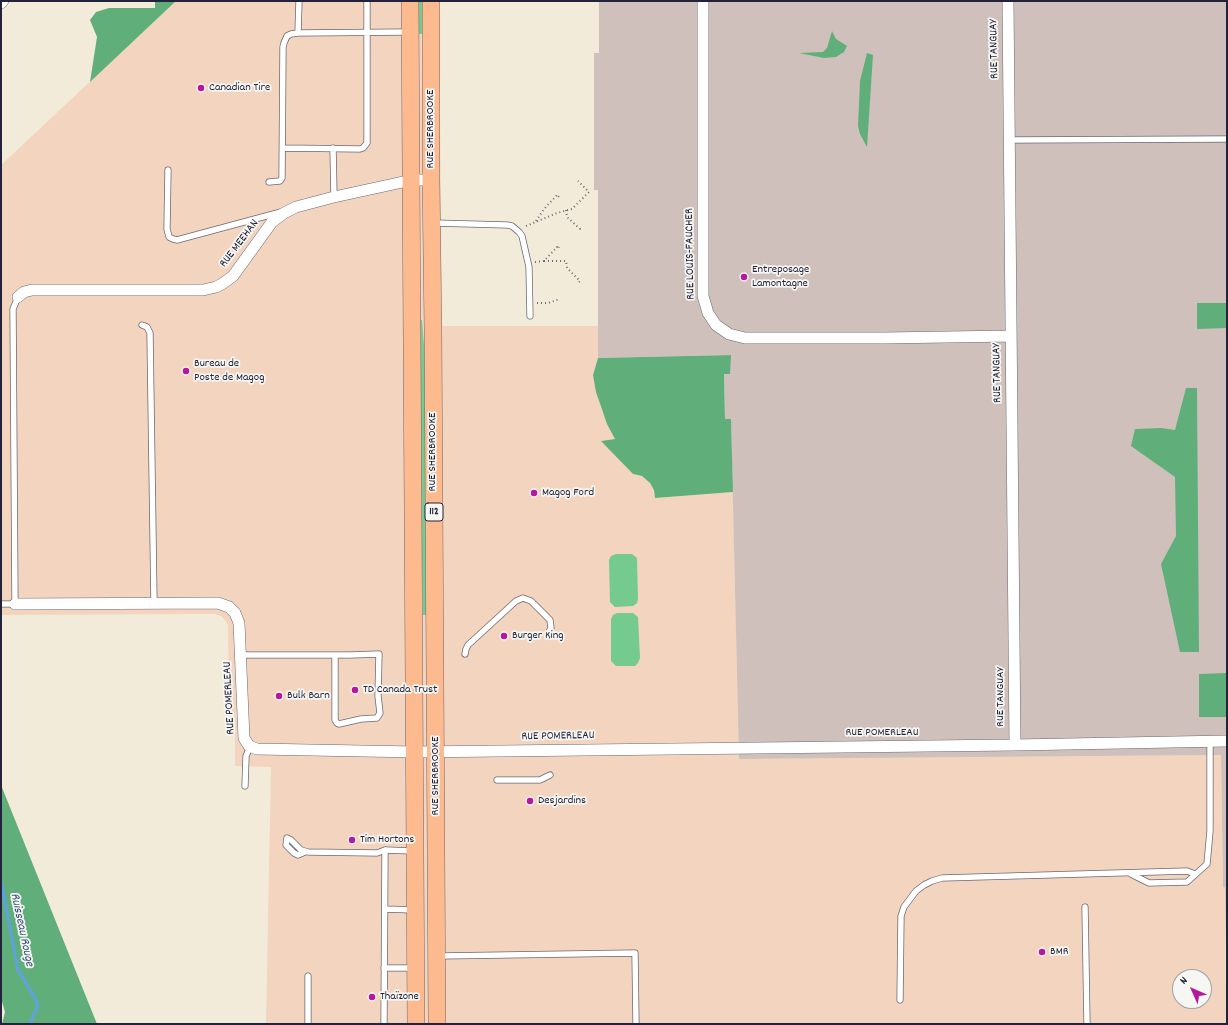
<!DOCTYPE html>
<html>
<head>
<meta charset="utf-8">
<style>
	body { margin:0 }
	#map { position:relative; width:1228px; height:1025px; overflow:hidden; background:#f3ebda; font-family:Dekko,sans-serif }
	canvas { display:block }
	.frame { position:absolute; inset:0; border:2px solid #22223b; pointer-events:none }
	.north { position:absolute; left:1172px; top:969px; width:40px; height:40px; box-sizing:border-box; background:#f6f6f2; border:1px solid #a1a1a9; border-radius:50%; rotate:315deg; font-size:11px; font-weight:700; line-height:16px; text-align:center; color:#22223b }
	.north::after { content:''; display:block; margin:auto; width:14px; height:18px; background:#b5179e; clip-path:polygon(50% 0,100% 100%,50% 72%,0 100%) }
</style>
</head>
<body>
<div id="map">
<canvas width="1228" height="1025"></canvas>
<div class="frame"></div>
<div class="north">N</div>
</div>
<script>
const ctx = document.querySelector('canvas').getContext('2d');
ctx.lineJoin = 'round';
function fillPath(path, color) { ctx.fillStyle = color; ctx.fill(path, 'evenodd'); }
const toPath = rows => new Path2D(rows.map(r => 'M' + r).join(''));
function stroke(path, color, width, dash) { ctx.strokeStyle = color; ctx.lineWidth = width; ctx.lineCap = dash ? 'butt' : 'round'; ctx.setLineDash(dash || []); ctx.stroke(path); }
function drawText(font, color, halo, rows, align = 'center') {
  ctx.font = font + ' Dekko,sans-serif'; ctx.lineWidth = 3.5; ctx.setLineDash([]); ctx.textBaseline = 'middle'; ctx.strokeStyle = halo; ctx.fillStyle = color; for (const [text, x, y, turn = 0] of rows) {
    ctx.save(); ctx.translate(x, y); ctx.rotate((+turn || 0) * Math.PI / 180); ctx.textAlign = isNaN(turn) ? turn : align; if (halo) ctx.strokeText(text, 0, 0); ctx.fillText(text, 0, 0); ctx.restore();
  }
}
const built = toPath([
	[176,1,439,1,442,326,598,326,598,358,593,375,601,408,616,439,602,441,633,474,642,476,650,483,654,490,655,498,733,492,739,759,1221,755,1223,887,1225,887,1226,1024,266,1024,271,767,235,766,235,719,229,703,228,625,226,621,221,616,214,614,1,615,1,165],
	[1180,977,1204,977,1204,1001,1180,1001]
]);
const industrial = toPath([
	[599,1,1227,1,1227,1024,1225,887,1223,887,1221,755,739,759,731,420,725,419,724,374,730,355,598,358,598,190,594,190,594,53,599,53]
]);
const green = toPath([
	[417,1,424,1,424,34,419,34],
	[418,320,422,320,425,358,427,615,423,615],
	[616,554,632,554,637,558,638,599,637,603,633,606,615,607,610,602,609,560,611,556],
	[617,613,633,613,638,617,640,658,638,663,635,666,616,666,611,661,611,619,613,615]
]);
const forest = toPath([
	[155,1,176,1,90,82,97,37,90,20,96,12,109,8,155,8],
	[832,31,836,39,847,46,844,52,836,57,824,58,799,53,823,52,827,48],
	[867,53,873,55,867,147,860,134,858,126,860,81],
	[1197,303,1227,303,1227,328,1197,329],
	[731,355,730,374,724,374,725,419,731,419,733,492,655,498,654,490,650,483,642,476,633,474,601,441,615,439,607,424,596,392,593,375,598,358],
	[1186,388,1197,388,1199,652,1180,652,1161,564,1176,536,1175,477,1131,446,1135,429,1161,428,1175,430],
	[1227,673,1227,717,1199,717,1199,674],
	[1,785,97,1024,2,1024,5,1012,1,998]
]);
const stream = toPath([
	[1,881,18,970,35,998,38,1005,30,1024]
]);
const path = toPath([
	[566,210,567,217,580,229,579,231],
	[536,221,544,209,557,195,558,197,559,196],
	[526,226,557,213,572,209,589,192,578,181],
	[544,261,566,261,567,268,580,281,579,282],
	[535,262,544,261,557,247,558,249,559,247],
	[537,303,548,303,560,299]
]);
const service = toPath([
	[298,33,299,1],
	[1009,140,1227,139],
	[283,148,360,149,363,148,367,143,367,1],
	[333,148,334,197],
	[168,170,167,229,169,237,173,239,177,240,281,212],
	[269,182,280,181,282,178,283,47,284,43,287,36,291,34,298,33,408,32],
	[433,223,507,225,512,226,519,232,522,236,529,267,530,316],
	[142,325,147,327,150,333,154,603],
	[1,604,15,604,13,309,18,297],
	[465,654,466,649,468,645,516,601,523,598,531,601,550,620,551,628,549,632],
	[241,655,350,655,379,654,378,696,380,713,377,718,361,719,339,724,337,723,335,720,335,655],
	[497,780,540,780,550,775],
	[245,786,246,756,250,747],
	[305,852,298,855,294,853,286,845,287,838,291,840,301,850,308,852,377,853,385,850],
	[1131,874,1149,883,1187,882,1207,864,1210,831,1210,742],
	[1085,907,1087,1024],
	[385,909,414,910],
	[439,956,635,953,636,1024],
	[384,968,414,968],
	[900,1000,901,916,904,907,916,891,924,885,932,881,942,878,1187,871,1195,874],
	[308,1024,308,976],
	[384,1024,385,850,413,851]
]);
const minor = toPath([
	[703,1,703,296,708,313,716,325,729,334,745,338,884,338,1011,336],
	[1008,1,1015,745],
	[1,3,3,1],
	[18,297,24,292,32,290,203,290,216,287,222,284,233,276,272,222,284,213,296,207,334,197,412,180,431,180],
	[15,604,218,603,229,607,235,613,239,623,244,738,249,746,257,749,415,752,1015,745,1227,741]
]);
const primary = toPath([
	[410,1,416,1024],
	[431,1,431,180,433,330,437,1024]
]);
const markers = [
	[201,88,4,"#b5179e"],
	[744,277,4,"#b5179e"],
	[186,371,4,"#b5179e"],
	[534,493,4,"#b5179e"],
	[504,636,4,"#b5179e"],
	[355,690,4,"#b5179e"],
	[279,696,4,"#b5179e"],
	[530,801,4,"#b5179e"],
	[352,840,4,"#b5179e"],
	[1042,952,4,"#b5179e"],
	[372,997,4,"#b5179e"]
];
const shields = [
	[434,512,18]
];
const shieldNames = [
	["112",434,512]
];
const streetNames = [
	["RUE TANGUAY",995,49,-91],
	["RUE SHERBROOKE",431,129,-90],
	["RUE MEEHAN",240,244,-53],
	["RUE LOUIS-FAUCHER",691,254,-91],
	["RUE TANGUAY",998,373,-91],
	["RUE SHERBROOKE",433,452,-90],
	["RUE TANGUAY",1001,697,-90],
	["RUE POMERLEAU",230,698,-93],
	["RUE POMERLEAU",882,733],
	["RUE POMERLEAU",558,737,-1],
	["RUE SHERBROOKE",436,776,-90]
];
const poiNames = [
	["Canadian Tire",209,88],
	["Entreposage",752,270],
	["Lamontagne",752,284],
	["Bureau de",194,364],
	["Poste de Magog",194,378],
	["Magog Ford",542,493],
	["Burger King",512,636],
	["TD Canada Trust",363,690],
	["Bulk Barn",287,696],
	["Desjardins",538,801],
	["Tim Hortons",360,840],
	["BMR",1050,952],
	["Thaïzone",380,997]
];
const waterNames = [
	["Ruisseau Rouge",21,930,78]
];
fillPath(built, '#f3d4bf');
fillPath(industrial, '#cfc0bb');
fillPath(green, '#75cb8f');
fillPath(forest, '#60af7a');
stroke(stream, '#5fa3d4', 3.5);
stroke(service, '#6b6873', 7);
stroke(minor, '#6b6873', 12);
stroke(primary, '#6b6873', 18);
stroke(path, '#6b6873', 2, [1, 3]);
stroke(service, '#fff', 5.5);
stroke(minor, '#fff', 11);
stroke(primary, '#fcba8e', 17);
for (const [x, y, r, color] of markers) { const dot = new Path2D(); dot.arc(x, y, r, 0, 2 * Math.PI); ctx.fillStyle = color; ctx.fill(dot); stroke(dot, '#f6f6f2', 1.5); }
for (const [x, y, w] of shields) { const box = new Path2D(); box.roundRect(x - w / 2, y - 9, w, 18, 3); ctx.fillStyle = '#f6f6f2'; ctx.fill(box); stroke(box, '#22223b', 1); }
drawText('bold 11px', '#22223b', null, shieldNames);
drawText('12px', '#22223b', '#f6f6f2', streetNames);
drawText('12px', '#22223b', '#f6f6f2', poiNames, 'left');
drawText('italic 13px', '#3a5678', '#f6f6f2', waterNames);
</script>
</body>
</html>
